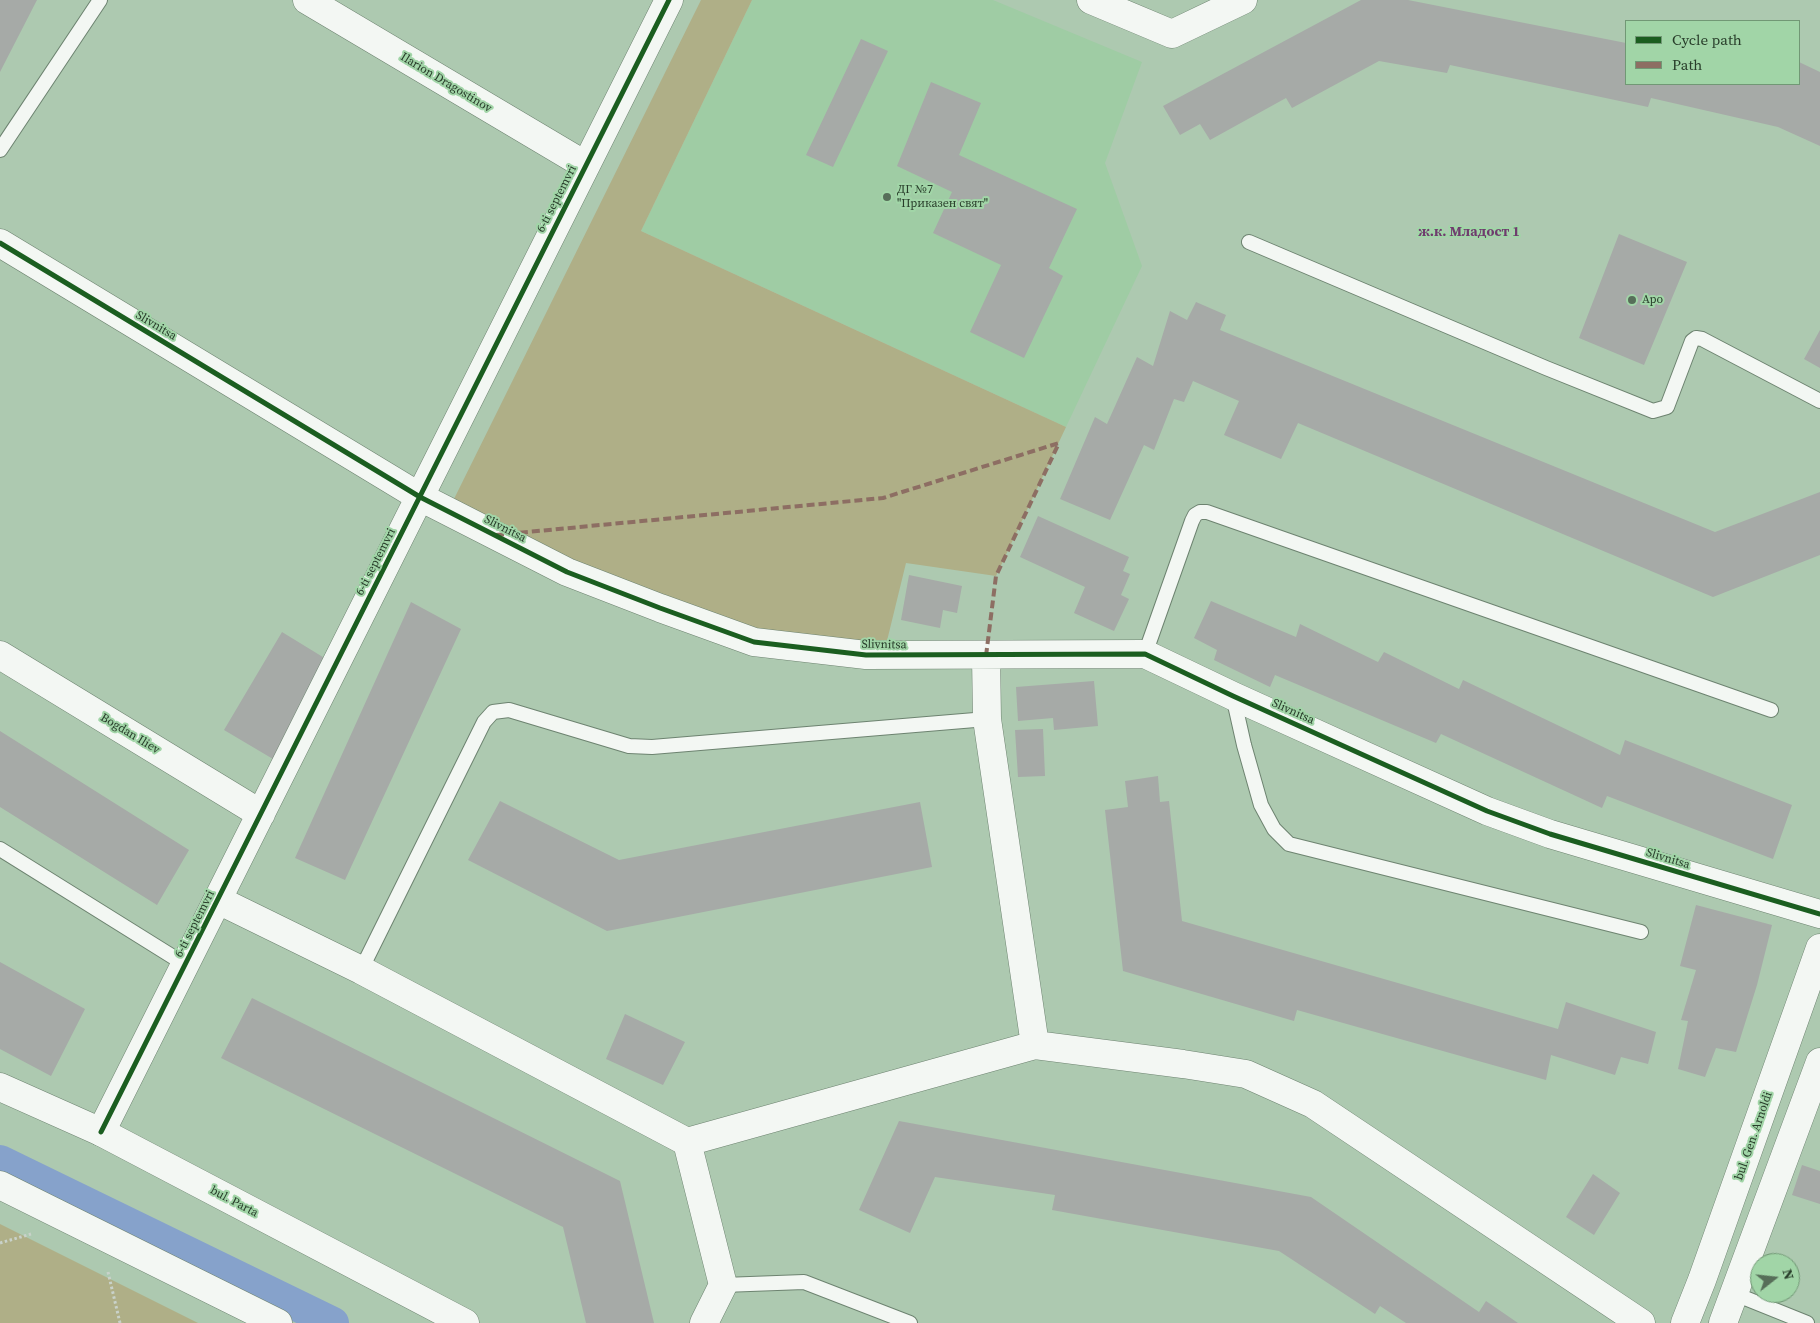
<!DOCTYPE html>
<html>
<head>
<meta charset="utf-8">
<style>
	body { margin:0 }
	#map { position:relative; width:1820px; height:1323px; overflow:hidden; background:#adc9b0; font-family:"Source Serif 4",serif }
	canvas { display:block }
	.legend { position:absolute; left:1625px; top:20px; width:175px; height:65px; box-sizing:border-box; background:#a1d5a7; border:1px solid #719875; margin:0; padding:6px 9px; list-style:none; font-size:15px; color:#283d2a }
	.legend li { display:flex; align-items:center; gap:10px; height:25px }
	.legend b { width:25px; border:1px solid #719875 }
	.north { position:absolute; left:1750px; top:1253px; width:50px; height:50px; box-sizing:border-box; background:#a1d5a7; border:1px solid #719875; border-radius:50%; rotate:74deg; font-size:14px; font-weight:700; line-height:20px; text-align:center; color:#283d2a }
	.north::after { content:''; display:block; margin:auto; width:18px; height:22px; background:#576e59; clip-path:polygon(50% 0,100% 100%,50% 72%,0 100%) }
</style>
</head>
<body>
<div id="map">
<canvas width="1820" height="1323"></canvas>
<ul class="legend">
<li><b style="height:6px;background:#1b5e20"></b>Cycle path</li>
<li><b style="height:6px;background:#8d6e63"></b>Path</li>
</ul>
<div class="north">N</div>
</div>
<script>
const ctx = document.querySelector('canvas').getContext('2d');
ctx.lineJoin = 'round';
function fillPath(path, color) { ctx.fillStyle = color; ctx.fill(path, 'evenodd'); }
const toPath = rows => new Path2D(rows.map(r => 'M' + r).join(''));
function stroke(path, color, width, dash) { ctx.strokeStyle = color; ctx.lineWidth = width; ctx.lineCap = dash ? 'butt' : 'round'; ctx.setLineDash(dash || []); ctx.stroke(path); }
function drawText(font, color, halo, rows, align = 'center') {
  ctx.font = font + ' "Source Serif 4",serif'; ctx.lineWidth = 4; ctx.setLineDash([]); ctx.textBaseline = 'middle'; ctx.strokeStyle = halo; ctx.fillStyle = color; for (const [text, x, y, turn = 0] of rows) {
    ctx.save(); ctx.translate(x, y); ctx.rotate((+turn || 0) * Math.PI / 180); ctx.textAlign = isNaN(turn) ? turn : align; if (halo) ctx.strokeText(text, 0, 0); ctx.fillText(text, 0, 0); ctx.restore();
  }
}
const built = toPath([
	[752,0,993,0,1142,62,1105,163,1142,266,1066,427,641,231]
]);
const green = toPath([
	[701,0,752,0,641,231,1066,427,996,576,906,563,885,649,762,642,450,507],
	[0,1224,198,1323,0,1323]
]);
const canal = toPath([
	[0,1161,333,1323]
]);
const building = toPath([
	[0,0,37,0,0,72],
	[1361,0,1408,0,1626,43,1626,84,1799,84,1799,62,1820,72,1820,146,1778,127,1651,98,1648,107,1450,65,1447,73,1379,61,1292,108,1286,98,1210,140,1200,124,1180,135,1163,106],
	[861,39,888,51,833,167,806,155],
	[931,82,981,103,959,155,1077,209,1049,268,1063,276,1024,358,970,332,1001,265,933,233,952,192,897,166],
	[1619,234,1687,262,1644,365,1579,338],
	[1196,302,1226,315,1220,330,1715,532,1820,492,1820,555,1713,597,1298,423,1281,459,1224,435,1239,401,1193,381,1184,402,1174,399,1154,450,1144,445,1110,520,1060,499,1095,417,1107,424,1137,357,1153,366,1170,311,1187,320],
	[1820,330,1820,368,1804,359],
	[1038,516,1129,557,1123,571,1130,574,1121,595,1129,599,1114,631,1074,613,1085,587,1020,557],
	[909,575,962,586,957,613,943,610,940,628,901,620],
	[1211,601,1296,637,1300,624,1378,662,1384,652,1459,689,1463,680,1620,755,1625,740,1792,805,1773,859,1607,796,1602,808,1441,734,1436,743,1275,675,1270,687,1214,660,1217,650,1194,638],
	[411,602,461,629,345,880,295,858],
	[282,632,331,662,273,759,224,730],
	[1094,681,1098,726,1054,730,1053,718,1018,721,1016,687],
	[1043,729,1045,776,1018,777,1015,730],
	[0,731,189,850,157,905,0,807],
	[1158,776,1160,802,1169,801,1182,921,1558,1029,1566,1002,1656,1032,1648,1064,1621,1057,1615,1075,1551,1055,1546,1080,1297,1010,1294,1021,1123,971,1105,810,1128,807,1125,781],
	[500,801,619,860,920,802,932,867,607,931,468,860],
	[1696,905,1772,925,1757,985,1736,1052,1716,1048,1705,1077,1678,1069,1688,1021,1681,1020,1696,970,1680,966],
	[0,962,85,1009,51,1076,0,1049],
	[252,998,620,1181,654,1323,586,1323,563,1227,221,1058],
	[625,1014,685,1042,663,1085,606,1059],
	[899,1121,1311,1197,1479,1312,1486,1301,1518,1323,1406,1323,1380,1306,1375,1314,1279,1251,1052,1210,1055,1195,935,1177,910,1233,859,1210],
	[1802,1165,1820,1171,1820,1204,1792,1195],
	[1593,1174,1620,1193,1594,1235,1566,1217]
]);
const path = toPath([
	[0,1243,31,1234],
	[108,1272,120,1323]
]);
const service = toPath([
	[0,150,100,0],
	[1249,242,1546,368,1653,411,1667,407,1692,341,1696,338,1702,339,1820,401],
	[1145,654,1192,521,1195,515,1200,512,1207,512,1771,710],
	[1233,696,1244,745,1261,805,1274,829,1289,844,1641,932],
	[0,849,186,965],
	[361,970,484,722,493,712,509,710,629,746,652,747,987,719],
	[723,1285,804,1282,910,1323],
	[1735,1294,1807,1323]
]);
const minor = toPath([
	[307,0,585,165],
	[1091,0,1172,34,1243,0],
	[0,243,420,497,567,572,660,608,754,642,866,655,1145,654,1233,696,1487,811,1550,834,1820,914],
	[0,655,261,814],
	[986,656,987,719,1035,1045],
	[218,900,361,970,687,1142,723,1285,704,1323],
	[101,1132,669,0],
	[687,1142,1035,1045,1183,1064,1246,1074,1313,1104,1641,1323],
	[1685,1323,1702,1280,1820,948],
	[1723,1323,1820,1062]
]);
const secondary = toPath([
	[0,1087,101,1132,465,1323],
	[0,1185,278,1323]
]);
const quiet = toPath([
	[496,535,883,498,1059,443],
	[986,656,996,576,1059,443]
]);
const cycleway = toPath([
	[0,243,420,497,567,572,660,608,754,642,866,655,1145,654,1233,696,1487,811,1550,834,1820,914],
	[101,1132,669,0]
]);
const markers = [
	[887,197,5,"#576e59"],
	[1632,300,5,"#576e59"]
];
const streetNames = [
	["Ilarion Dragostinov",446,83,31],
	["6-ti septemvri",557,199,-63],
	["Slivnitsa",156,326,31],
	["Slivnitsa",505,529,27],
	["6-ti septemvri",376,562,-63],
	["Slivnitsa",884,645,1],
	["Slivnitsa",1293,712,24],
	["Bogdan Iliev",130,734,31],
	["Slivnitsa",1668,859,17],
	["6-ti septemvri",195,924,-63],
	["bul. Gen. Arnoldi",1754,1136,-71],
	["bul. Parta",234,1202,28]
];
const poiNames = [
	["ДГ №7",897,190],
	["\"Приказен свят\"",897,204],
	["Аро",1642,300]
];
const neighbourhoodNames = [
	["ж.к. Младост 1",1469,232]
];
fillPath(built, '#9fcca4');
fillPath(green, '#afaf87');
stroke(canal, '#86a2cb', 32);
fillPath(building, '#a6aaa7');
stroke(service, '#6d8370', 16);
stroke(minor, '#6d8370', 29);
stroke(secondary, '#6d8370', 29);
stroke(path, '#c9d2ca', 3, [2.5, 2.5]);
stroke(service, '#f3f7f3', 14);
stroke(minor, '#f3f7f3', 28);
stroke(secondary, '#f3f7f3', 28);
stroke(quiet, '#8d6e63', 4, [8, 4]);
stroke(cycleway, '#1b5e20', 5);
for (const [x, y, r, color] of markers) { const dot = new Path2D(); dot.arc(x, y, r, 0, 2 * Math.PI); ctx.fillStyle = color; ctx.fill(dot); stroke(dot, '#a1d5a7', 2); }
drawText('12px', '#283d2a', '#a1d5a7', streetNames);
drawText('12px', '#283d2a', '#a1d5a7', poiNames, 'left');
drawText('bold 14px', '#6f3c6e', '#a1d5a7', neighbourhoodNames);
</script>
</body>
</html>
